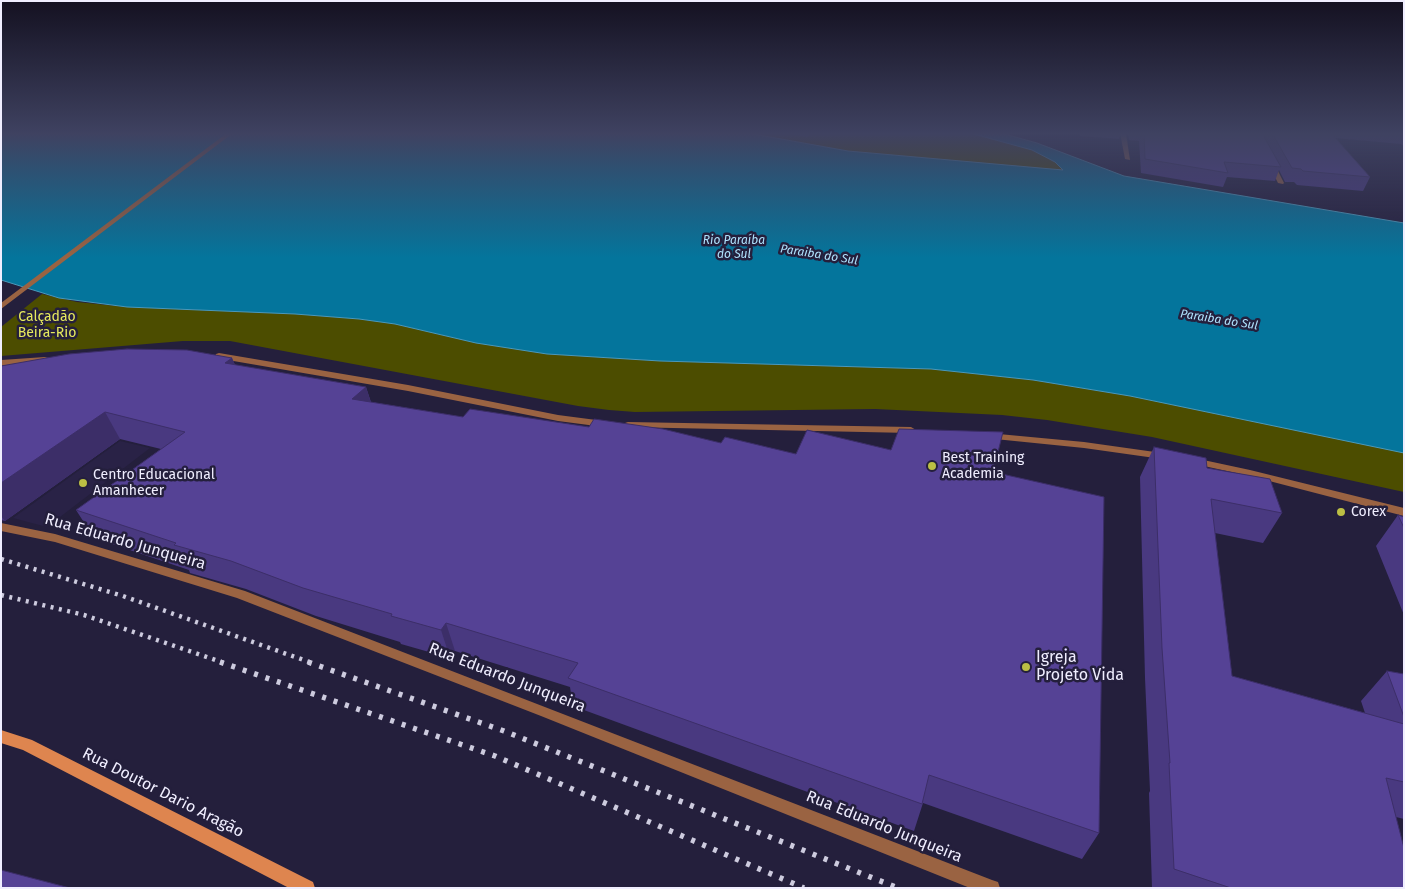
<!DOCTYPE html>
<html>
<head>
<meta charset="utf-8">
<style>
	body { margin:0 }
	#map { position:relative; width:1405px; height:889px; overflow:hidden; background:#241f3c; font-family:"Fira Sans",sans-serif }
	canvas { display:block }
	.frame { position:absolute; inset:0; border:2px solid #f0eeff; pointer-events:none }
</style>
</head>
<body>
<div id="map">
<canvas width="1405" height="889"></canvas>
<div class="frame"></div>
</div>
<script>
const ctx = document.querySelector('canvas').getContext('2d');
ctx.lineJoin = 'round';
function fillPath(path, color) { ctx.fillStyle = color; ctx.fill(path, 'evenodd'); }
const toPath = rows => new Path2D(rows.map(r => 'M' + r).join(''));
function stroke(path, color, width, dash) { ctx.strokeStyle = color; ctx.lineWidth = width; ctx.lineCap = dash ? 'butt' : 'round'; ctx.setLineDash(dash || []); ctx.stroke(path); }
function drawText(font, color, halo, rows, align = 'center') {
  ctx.font = font + ' "Fira Sans",sans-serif'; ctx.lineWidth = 5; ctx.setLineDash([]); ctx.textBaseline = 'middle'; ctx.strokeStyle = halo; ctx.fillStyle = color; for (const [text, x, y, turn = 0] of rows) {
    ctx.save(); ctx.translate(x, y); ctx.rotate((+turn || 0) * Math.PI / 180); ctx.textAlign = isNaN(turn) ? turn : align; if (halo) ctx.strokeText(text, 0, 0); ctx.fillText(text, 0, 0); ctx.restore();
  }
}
const built = toPath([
	[120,441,150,448,47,527,13,518]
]);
const green = toPath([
	[748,133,970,133,1032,150,1055,162,1064,171,848,151],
	[42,294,77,302,127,307,295,314,359,319,395,324,476,343,548,354,660,361,931,369,1033,380,1130,396,1404,452,1404,492,1152,437,1047,420,1002,415,875,409,635,412,609,410,578,406,230,341,183,341,1,356,1,327]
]);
const water = toPath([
	[1,133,748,133,848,151,1063,170,1055,162,1032,150,970,133,1001,133,1037,143,1124,176,1404,223,1404,453,1130,396,1033,380,931,369,660,361,547,354,476,343,395,324,359,319,295,314,127,307,59,298,1,280,1,133]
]);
const minor = toPath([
	[1120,133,1126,133,1130,160,1125,159,1120,133],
	[1270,164,1275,165,1284,183,1283,184,1278,183,1269,165,1270,164],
	[1,523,55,534,245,591,992,880,998,882,1000,888,970,888,541,716,237,598,55,542,1,531,1,523]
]);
const tertiary = toPath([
	[227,133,233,133,1,309,1,303,227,133],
	[219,353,408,385,558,415,604,421,609,424,604,427,558,421,408,391,216,358,215,356,216,354,219,353],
	[45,357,48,358,49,360,48,362,1,366,1,360,45,357],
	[628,422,911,427,916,430,911,433,625,427,623,425,625,423,628,422],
	[988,433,1084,442,1162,453,1167,456,1162,459,1084,448,985,438,983,436,988,433],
	[1194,458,1250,470,1404,508,1404,516,1250,476,1190,463,1189,461,1190,459,1194,458]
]);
const secondary = toPath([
	[1,730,32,740,313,882,315,888,289,888,23,750,1,743,1,730]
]);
const railFar1 = toPath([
	[1,559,123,596,312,663],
	[1,595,84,615,224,663]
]);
const rail = toPath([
	[220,662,495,756,804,888],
	[308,662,504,731,898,888]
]);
const wall = toPath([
	[787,133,812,133,807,137],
	[1080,133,1121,133,1119,139,1080,136],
	[1128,133,1404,133,1404,146,1401,144,1335,138,1370,177,1363,191,1297,185,1294,182,1285,182,1279,170,1275,181,1227,177,1223,187,1141,173,1139,141,1129,140],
	[232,358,235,365,366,387,371,402,463,417,589,427,721,443,796,454,891,450,993,472,1099,833,1082,859,923,803,914,831,573,706,570,687,455,651,450,658,401,644,400,642,316,616,246,589,190,573,189,570,94,538,76,510,161,449,120,439,5,521,1,520,1,366],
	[1154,447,1207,468,1282,513,1263,543,1215,533,1232,676,1365,713,1361,701,1387,671,1404,674,1404,819,1396,817,1404,888,1152,888,1149,793,1150,791,1145,678,1140,477],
	[1398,515,1404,517,1404,615,1376,546]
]);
const shadedWall = toPath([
	[808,133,812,133,807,137],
	[232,358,243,384,225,363],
	[366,387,374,413,352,399],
	[105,412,120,439,5,521,1,516,1,483],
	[446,623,455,651,450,658,441,630]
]);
const building = toPath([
	[1144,133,1262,133,1281,167,1224,162,1228,173,1145,159,1144,133],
	[1272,133,1331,133,1370,177,1303,171,1301,169,1292,168,1272,133],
	[127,349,187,350,232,358,225,363,366,387,352,399,463,417,470,409,589,427,594,419,663,429,721,443,725,437,796,454,807,430,891,450,899,429,1003,432,993,472,1104,497,1099,833,929,775,922,804,568,678,578,663,446,623,441,630,391,616,392,614,303,588,231,561,174,545,176,543,76,510,185,432,105,412,1,483,1,366,69,354,127,349],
	[1154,447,1206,458,1207,468,1270,479,1282,513,1211,499,1232,676,1404,724,1404,782,1386,778,1404,848,1404,888,1231,888,1174,869,1169,763,1170,763,1162,648,1154,447],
	[1398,515,1404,517,1404,528,1398,515],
	[1387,671,1404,674,1404,717,1387,671],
	[1,870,70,888,1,888,1,870]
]);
const markers = [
	[932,466,5,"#bcbf44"],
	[83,483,5,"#bcbf44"],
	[1341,512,5,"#bcbf44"],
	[1026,667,5,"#bcbf44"]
];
const farWaternames = [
	["Rio Paraíba",734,241],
	["do Sul",734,255],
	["Paraiba do Sul",819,255,9],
	["Paraiba do Sul",1219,320,9]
];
const parkNames = [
	["Calçadão",47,317],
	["Beira-Rio",47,333]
];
const poiNames = [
	["Best Training",942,458],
	["Academia",942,474],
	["Centro Educacional",93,475],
	["Amanhecer",93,491],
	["Corex",1351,512]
];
const nearStreetnames = [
	["Rua Eduardo Junqueira",125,542,16],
	["Rua Eduardo Junqueira",507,678,21],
	["Rua Doutor Dario Aragão",163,793,27],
	["Rua Eduardo Junqueira",884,827,22]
];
const nearPoinames = [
	["Igreja",1036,658],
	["Projeto Vida",1036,676]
];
fillPath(built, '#292246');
fillPath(green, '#4c4d00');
fillPath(water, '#04759c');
stroke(water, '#4b99ba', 1);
fillPath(minor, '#9a6342');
fillPath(tertiary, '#9a6342');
fillPath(secondary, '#de854f');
stroke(railFar1, '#cdcbde', 4.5, [3, 5.5]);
stroke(rail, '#cdcbde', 5.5, [4, 8]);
fillPath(wall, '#493980');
fillPath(shadedWall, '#3c2e68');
fillPath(building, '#554295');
stroke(building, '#3c2e68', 1);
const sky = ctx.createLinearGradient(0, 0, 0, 258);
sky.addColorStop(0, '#141121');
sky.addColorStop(0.52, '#3f4261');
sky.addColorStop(1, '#3f426100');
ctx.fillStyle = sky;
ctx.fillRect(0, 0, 1405, 258);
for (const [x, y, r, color] of markers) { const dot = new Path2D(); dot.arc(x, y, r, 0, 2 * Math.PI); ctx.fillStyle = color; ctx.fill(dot); stroke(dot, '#241f3c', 2); }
drawText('italic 12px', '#afe2fd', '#241f3c', farWaternames);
drawText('14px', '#e6ea5d', '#241f3c', parkNames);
drawText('14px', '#f0eeff', '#241f3c', poiNames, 'left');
drawText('16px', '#f0eeff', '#241f3c', nearStreetnames);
drawText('16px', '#f0eeff', '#241f3c', nearPoinames, 'left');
</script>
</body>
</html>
